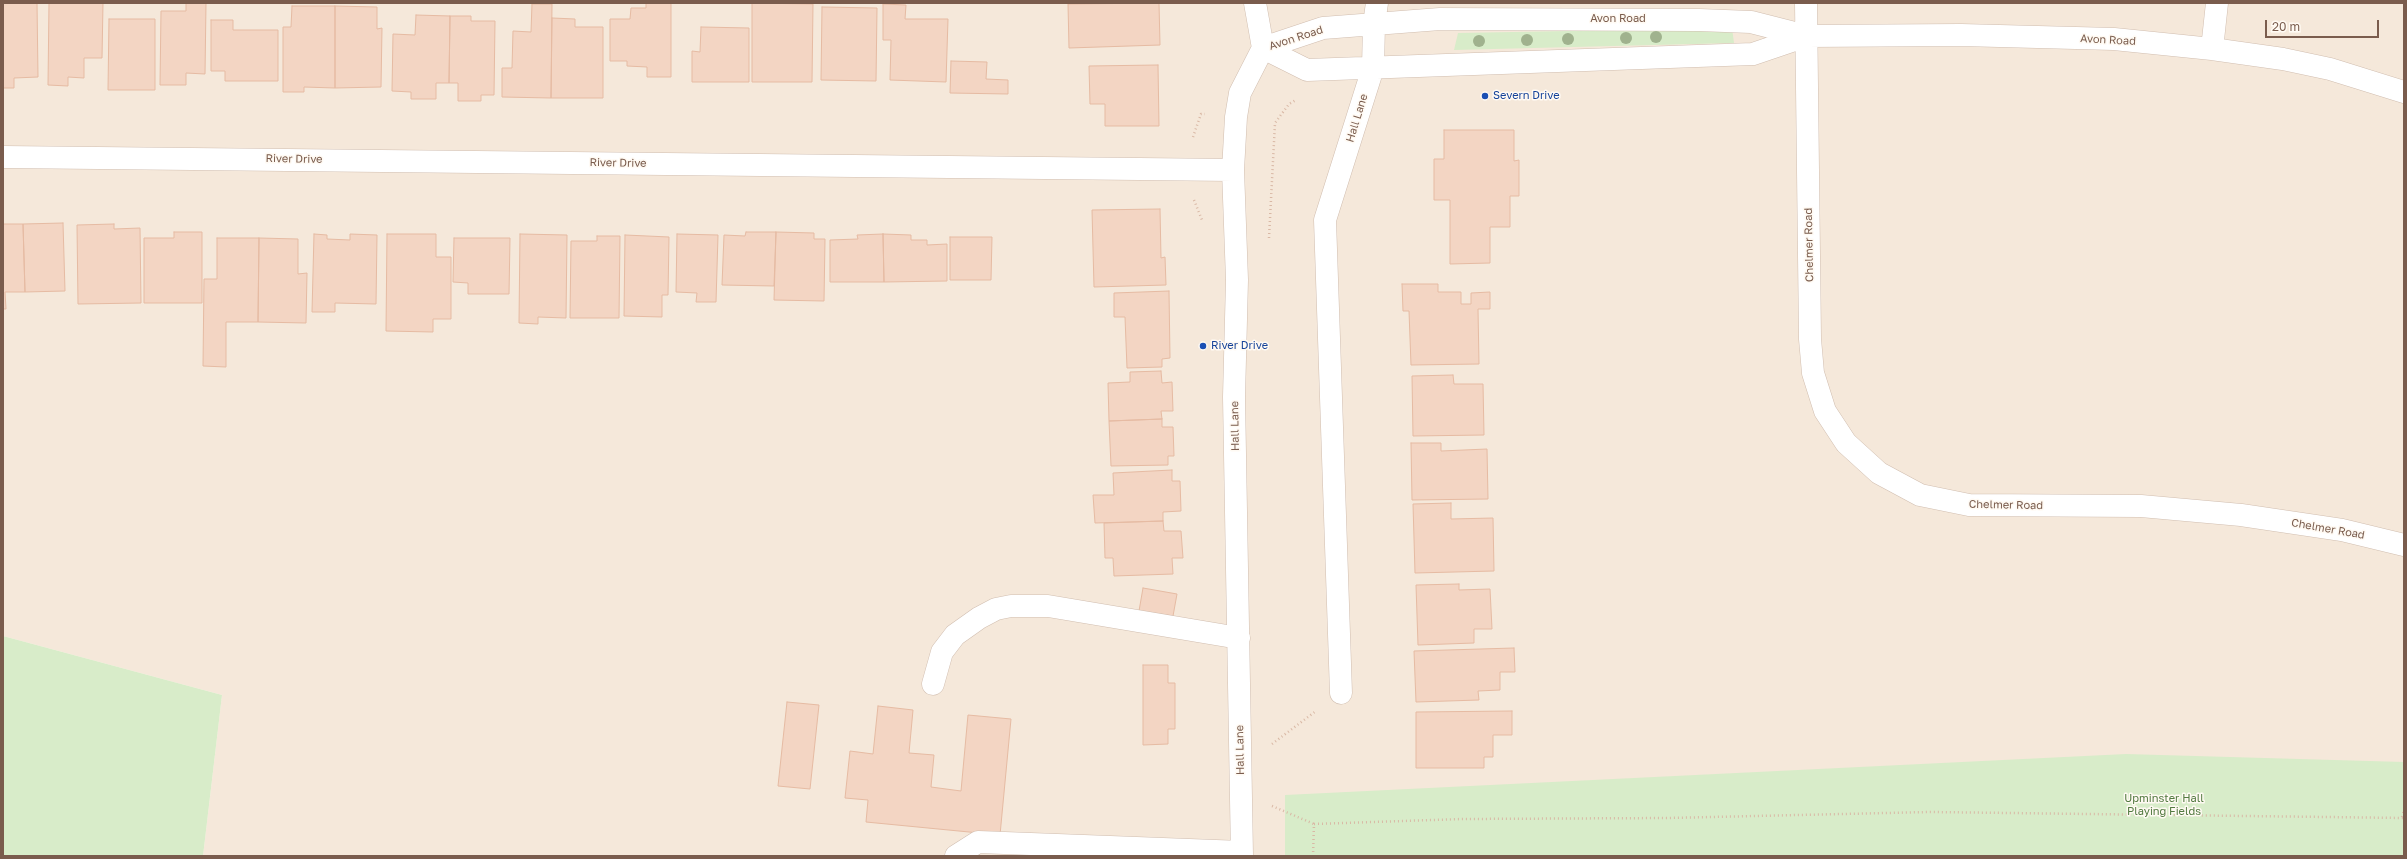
<!DOCTYPE html>
<html>
<head>
<meta charset="utf-8">
<style>
	body { margin:0 }
	#map { position:relative; width:2407px; height:859px; overflow:hidden; background:#fdf6ec; font-family:"Golos Text",sans-serif }
	canvas { display:block }
	.frame { position:absolute; inset:0; border:4px solid #7a5c4d; pointer-events:none }
	.scale { position:absolute; left:2265px; top:20px; width:114px; height:18px; box-sizing:border-box; border:2px solid #7a5c4d; border-top:0; padding-left:5px; font-size:12px; line-height:14px; white-space:nowrap; color:#7a5c4d; -webkit-text-stroke:3px #fffaf3; paint-order:stroke }
</style>
</head>
<body>
<div id="map">
<canvas width="2407" height="859"></canvas>
<div class="frame"></div>
<div class="scale">20 m</div>
</div>
<script>
const ctx = document.querySelector('canvas').getContext('2d');
ctx.lineJoin = 'round';
function fillPath(path, color) { ctx.fillStyle = color; ctx.fill(path, 'evenodd'); }
const toPath = rows => new Path2D(rows.map(r => 'M' + r).join(''));
function stroke(path, color, width, dash) { ctx.strokeStyle = color; ctx.lineWidth = width; ctx.lineCap = dash ? 'butt' : 'round'; ctx.setLineDash(dash || []); ctx.stroke(path); }
function drawText(font, color, halo, rows, align = 'center') {
  ctx.font = font + ' "Golos Text",sans-serif'; ctx.lineWidth = 3; ctx.setLineDash([]); ctx.textBaseline = 'middle'; ctx.strokeStyle = halo; ctx.fillStyle = color; for (const [text, x, y, turn = 0] of rows) {
    ctx.save(); ctx.translate(x, y); ctx.rotate((+turn || 0) * Math.PI / 180); ctx.textAlign = isNaN(turn) ? turn : align; if (halo) ctx.strokeText(text, 0, 0); ctx.fillText(text, 0, 0); ctx.restore();
  }
}
const residential = toPath([
	[3,3,2404,3,2404,856,203,856,222,695,3,636]
]);
const green = toPath([
	[1732,28,1734,43,1454,50,1458,33],
	[3,636,222,695,203,856,3,856],
	[2126,754,2404,762,2404,856,1285,856,1285,795]
]);
const building = toPath([
	[3,3,37,3,38,77,14,78,14,88,3,88,3,3],
	[49,3,103,3,102,58,84,58,84,78,68,77,68,86,48,85,49,3],
	[186,3,206,3,205,74,186,73,186,85,160,85,161,11,186,11,186,3],
	[646,3,671,3,671,77,647,77,647,67,627,66,627,61,610,61,610,19,630,19,631,8,646,8,646,3],
	[752,3,813,4,812,82,752,82,752,3],
	[1159,3,1160,45,1069,48,1068,4,1159,3],
	[532,4,552,4,551,98,502,97,502,68,512,68,513,31,531,32,532,4],
	[883,4,906,5,905,19,948,19,946,82,890,80,891,40,883,40,883,4],
	[292,6,335,6,335,88,304,87,304,92,283,92,283,27,291,27,292,6],
	[335,6,377,7,377,29,382,28,381,87,335,88,335,6],
	[822,7,877,8,876,81,821,80,822,7],
	[416,15,450,16,449,83,436,83,436,99,411,99,411,92,392,91,393,34,415,35,416,15],
	[450,16,471,16,471,21,495,21,494,95,481,95,481,101,458,101,458,83,449,83,450,16],
	[552,18,575,19,575,27,603,27,603,98,551,98,552,18],
	[109,19,155,19,155,90,108,90,109,19],
	[211,20,233,20,233,30,278,30,278,81,225,81,225,71,211,71,211,20],
	[701,27,749,28,749,82,692,82,692,51,700,52,701,27],
	[951,61,987,62,986,79,1008,80,1008,94,950,93,951,61],
	[1158,65,1159,126,1105,126,1105,104,1090,104,1089,66,1158,65],
	[1444,130,1514,130,1514,161,1519,160,1519,196,1510,196,1510,227,1490,227,1490,263,1450,264,1450,200,1434,200,1434,159,1444,159,1444,130],
	[1160,209,1161,258,1165,257,1166,285,1094,287,1092,210,1160,209],
	[63,223,65,291,25,292,23,224,63,223],
	[3,224,23,224,25,292,5,292,6,309,3,309,3,224],
	[114,224,114,229,140,228,141,303,78,304,77,225,114,224],
	[174,232,202,232,202,303,144,303,144,238,174,238,174,232],
	[746,232,776,232,774,286,722,285,724,235,745,236,746,232],
	[776,232,814,233,814,239,825,239,824,301,774,300,776,232],
	[314,234,327,235,327,239,350,240,350,234,377,235,376,304,335,303,335,312,312,312,314,234],
	[387,234,436,234,436,257,451,257,451,319,433,319,433,332,386,331,387,234],
	[520,234,567,235,566,318,538,317,538,324,519,323,520,234],
	[677,234,718,235,716,302,696,302,697,293,676,292,677,234],
	[883,234,884,282,830,282,830,240,858,239,857,235,883,234],
	[883,234,911,235,911,240,927,240,927,245,947,244,947,281,884,282,883,234],
	[625,235,669,237,668,295,662,295,662,317,624,316,625,235],
	[597,236,620,236,619,318,570,318,571,241,597,241,597,236],
	[950,237,992,237,991,280,950,280,950,237],
	[217,238,259,238,258,322,226,322,226,367,203,366,204,279,217,279,217,238],
	[259,238,298,239,298,274,307,273,306,323,258,322,259,238],
	[454,238,510,238,509,294,468,294,468,283,453,282,454,238],
	[1402,284,1438,284,1438,292,1461,292,1461,304,1471,304,1471,293,1490,292,1490,309,1478,309,1479,364,1411,365,1409,311,1403,311,1402,284],
	[1169,291,1170,358,1162,359,1162,367,1127,368,1125,317,1114,317,1114,293,1169,291],
	[1161,371,1162,383,1172,382,1173,411,1161,411,1162,419,1109,421,1108,383,1130,382,1130,372,1161,371],
	[1453,375,1454,384,1483,384,1484,435,1413,436,1412,376,1453,375],
	[1162,419,1162,427,1173,427,1174,456,1168,456,1168,465,1111,466,1109,421,1162,419],
	[1411,443,1441,443,1441,451,1487,449,1488,499,1412,500,1411,443],
	[1172,470,1172,481,1180,481,1181,511,1163,512,1163,521,1095,523,1093,495,1114,495,1113,473,1172,470],
	[1451,503,1451,519,1493,518,1494,571,1415,573,1413,504,1451,503],
	[1163,521,1164,531,1181,531,1183,558,1172,558,1173,574,1114,576,1113,558,1105,558,1104,523,1163,521],
	[1459,584,1459,590,1490,589,1492,629,1474,629,1474,643,1418,645,1416,585,1459,584],
	[1143,588,1177,594,1173,616,1139,611,1143,588],
	[1514,648,1515,672,1500,672,1500,690,1478,691,1479,700,1416,702,1414,651,1514,648],
	[1143,665,1168,665,1168,683,1175,683,1175,729,1168,729,1168,744,1143,745,1143,665],
	[787,702,819,705,810,789,778,786,787,702],
	[878,706,913,710,909,753,934,755,931,787,961,791,968,715,1011,719,1000,835,866,822,868,800,845,798,850,751,873,754,878,706],
	[1512,711,1512,735,1493,735,1493,757,1484,757,1484,768,1416,768,1416,712,1512,711]
]);
const path = toPath([
	[1193,137,1201,114,1205,114],
	[1194,200,1202,220],
	[1269,238,1275,123,1289,104,1296,100],
	[1272,744,1316,711],
	[1272,806,1314,824],
	[2402,817,2404,810],
	[1313,856,1314,824,1462,819,1668,818,1930,812,2404,818]
]);
const minor = toPath([
	[1806,3,1810,339,1813,373,1825,411,1846,443,1879,473,1920,495,1969,505,2141,506,2241,515,2342,530,2404,545],
	[1263,48,1323,28,1440,19,1699,20,1751,22,1806,36,1961,35,2114,39,2212,49,2283,59,2330,69,2404,92],
	[1263,48,1307,70,1753,54,1806,36],
	[2212,49,2217,3],
	[3,157,1233,170],
	[933,684,942,652,955,635,979,618,996,609,1011,606,1048,606,1239,638],
	[1341,693,1325,220,1373,68,1374,24,1377,3],
	[956,856,978,842,1242,852],
	[1242,856,1234,397,1237,280,1233,170,1236,117,1240,93,1263,48,1255,3]
]);
const trees = [
	[1656,37],
	[1626,38],
	[1568,39],
	[1527,40],
	[1479,41]
];
const markers = [
	[1485,96,4,"#1a4fb4"],
	[1203,346,4,"#1a4fb4"]
];
const streetNames = [
	["Avon Road",1618,19],
	["Avon Road",1296,38,-18],
	["Avon Road",2108,40,3],
	["Hall Lane",1357,118,-73],
	["River Drive",294,159,1],
	["River Drive",618,163,1],
	["Chelmer Road",1809,245,-91],
	["Hall Lane",1235,426,-91],
	["Chelmer Road",2006,505,1],
	["Chelmer Road",2328,529,10],
	["Hall Lane",1240,750,-91]
];
const transitNames = [
	["Severn Drive",1493,96],
	["River Drive",1211,346]
];
const parkNames = [
	["Upminster Hall",2164,799],
	["Playing Fields",2164,812]
];
fillPath(residential, '#f5e8da');
fillPath(green, '#d8ecc9');
fillPath(building, '#f3d5c3');
stroke(building, '#e6bba3', 1);
stroke(minor, '#d1beb0', 23);
stroke(path, '#d9b8a5', 2.5, [1, 3]);
stroke(minor, '#fff', 22);
ctx.fillStyle = '#a0b28e';
for (const [x, y] of trees) { ctx.beginPath(); ctx.arc(x, y, 6, 0, 2 * Math.PI); ctx.fill(); }
for (const [x, y, r, color] of markers) { const dot = new Path2D(); dot.arc(x, y, r, 0, 2 * Math.PI); ctx.fillStyle = color; ctx.fill(dot); stroke(dot, '#fffaf3', 1.5); }
drawText('11px', '#7a5c4d', '#fffaf3', streetNames);
drawText('11px', '#164399', '#fffaf3', transitNames, 'left');
drawText('11px', '#537a41', '#fffaf3', parkNames);
</script>
</body>
</html>
